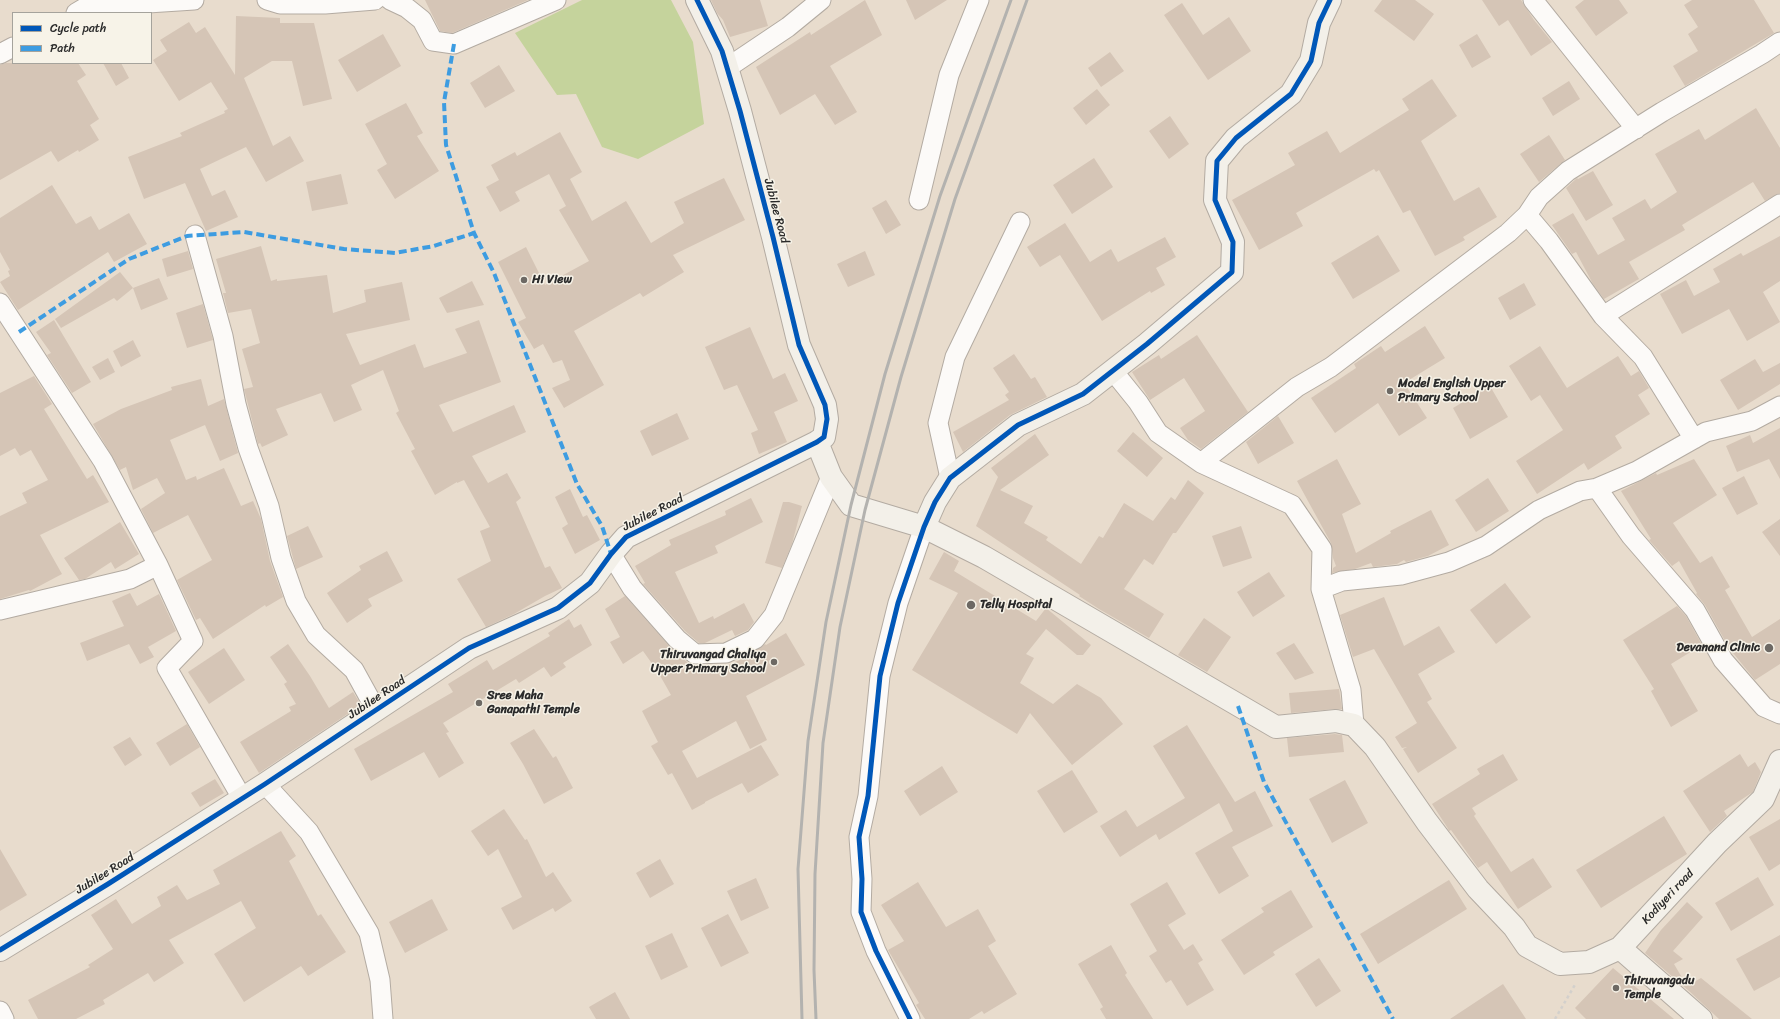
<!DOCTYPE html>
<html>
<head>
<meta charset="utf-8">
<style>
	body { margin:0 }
	#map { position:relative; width:1780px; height:1019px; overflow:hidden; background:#e8dccd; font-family:Sriracha,sans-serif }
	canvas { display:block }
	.legend { position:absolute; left:12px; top:12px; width:140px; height:52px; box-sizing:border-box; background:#f7f3e8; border:1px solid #a5a39c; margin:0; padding:5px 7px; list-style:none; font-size:12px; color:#2b2b2b }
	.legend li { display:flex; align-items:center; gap:8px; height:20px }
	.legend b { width:20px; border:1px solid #a5a39c }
</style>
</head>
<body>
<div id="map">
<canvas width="1780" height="1019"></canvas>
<ul class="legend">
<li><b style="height:5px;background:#0057b8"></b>Cycle path</li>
<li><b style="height:5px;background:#3d9ce1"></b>Path</li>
</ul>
</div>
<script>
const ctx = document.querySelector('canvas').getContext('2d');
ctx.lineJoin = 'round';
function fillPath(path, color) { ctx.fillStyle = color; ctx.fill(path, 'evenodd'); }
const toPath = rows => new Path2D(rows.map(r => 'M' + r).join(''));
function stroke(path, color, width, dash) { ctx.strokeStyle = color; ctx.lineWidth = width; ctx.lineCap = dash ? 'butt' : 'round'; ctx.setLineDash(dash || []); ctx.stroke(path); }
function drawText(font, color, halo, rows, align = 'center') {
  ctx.font = font + ' Sriracha,sans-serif'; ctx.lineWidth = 3; ctx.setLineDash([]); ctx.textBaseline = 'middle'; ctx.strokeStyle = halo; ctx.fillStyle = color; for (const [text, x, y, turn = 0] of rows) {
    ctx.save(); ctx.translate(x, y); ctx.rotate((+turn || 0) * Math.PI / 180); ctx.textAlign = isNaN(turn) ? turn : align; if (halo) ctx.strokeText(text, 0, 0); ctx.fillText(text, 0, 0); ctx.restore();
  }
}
const green = toPath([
	[582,0,671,0,693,42,704,124,638,159,602,147,576,94,557,95,515,33]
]);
const building = toPath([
	[425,0,528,0,452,33,440,31],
	[711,0,760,0,768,26,730,37,723,20,717,13],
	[865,0,882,35,830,66,857,112,835,125,815,94,780,115,756,67,810,32,811,35],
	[906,0,947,0,915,20],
	[1382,0,1415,0,1434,14,1414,41,1374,11],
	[1482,0,1521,0,1534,20,1552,42,1531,56,1508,20,1499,26],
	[1584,0,1619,0,1628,13,1596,36,1575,7],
	[1692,0,1754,0,1774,33,1685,86,1673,66,1698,51,1688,34,1698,27,1684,5],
	[1182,3,1203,35,1229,17,1251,51,1208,80,1164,15],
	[236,16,280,18,280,23,314,23,332,99,303,106,292,61,272,61,244,78,273,146,290,136,304,161,266,182,246,147,200,169,212,196,225,190,238,217,206,231,185,183,144,199,128,157,182,136,180,133,225,113,224,111,228,109,211,82,179,101,153,60,167,51,160,40,189,22,196,33,205,27,235,75],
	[383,34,401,66,357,92,338,60],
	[1477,34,1491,57,1472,68,1459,45],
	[1110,52,1124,71,1101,87,1088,68],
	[6,63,78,63,86,75,77,81,99,119,90,125,99,140,79,152,78,150,58,162,51,151,0,180,0,65],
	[103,63,121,63,129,78,116,86],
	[499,65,515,91,485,108,470,83],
	[1432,79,1457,116,1421,141,1454,201,1479,187,1497,217,1463,237,1465,240,1435,256,1410,210,1403,213,1379,170,1376,172,1374,169,1296,213,1303,226,1259,250,1232,200,1295,165,1288,153,1327,131,1340,153,1409,110,1402,99],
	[1569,81,1580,99,1553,116,1542,98],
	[1097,89,1110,105,1086,125,1073,108],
	[406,103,423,133,417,136,439,171,395,199,377,170,387,164,365,124],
	[1756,108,1780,148,1780,193,1765,201,1753,182,1682,225,1685,230,1629,262,1639,279,1604,299,1593,284,1576,252,1572,254,1552,225,1573,213,1598,255,1625,240,1612,218,1645,199,1651,209,1677,192,1655,154,1699,129,1705,140],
	[1170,116,1189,144,1169,159,1149,131],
	[560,132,582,172,570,179,592,221,626,201,651,243,684,223,674,202,724,178,745,220,673,255,684,272,643,297,640,293,574,331,604,385,564,408,552,388,570,380,562,360,553,363,543,344,534,349,518,322,526,318,498,262,526,247,545,285,589,261,559,210,566,206,549,174,515,192,520,201,500,212,486,187,499,180,491,165,515,152,517,156],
	[1549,135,1565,160,1539,182,1520,154],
	[1094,158,1113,187,1072,214,1053,185],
	[1593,171,1613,205,1586,221,1566,188,1577,178,1578,179],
	[341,174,348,204,312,211,306,182],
	[52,185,76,224,91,216,99,230,129,213,147,244,114,262,108,252,18,310,0,282,10,276,8,271,10,270,0,252,0,218],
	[886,200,901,225,886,234,872,208],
	[1065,223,1090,262,1111,249,1118,262,1165,237,1176,257,1156,268,1165,285,1151,293,1150,291,1102,321,1060,255,1040,267,1027,247],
	[1378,235,1400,271,1353,299,1331,263],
	[1780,236,1780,281,1763,292,1780,322,1747,341,1729,309,1682,334,1660,294,1686,280,1694,296,1720,282,1713,269,1741,253,1743,256],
	[261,246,271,281,277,279,277,281,327,275,333,313,366,302,364,290,402,282,410,320,346,334,360,365,415,344,424,368,467,353,455,329,479,320,501,382,439,405,453,432,514,405,526,432,472,456,488,483,507,473,521,498,516,502,545,568,550,566,562,588,545,596,514,614,486,627,457,579,491,561,480,531,490,527,464,480,457,483,457,482,435,495,411,451,415,449,396,413,399,411,383,370,351,385,362,410,334,422,321,393,276,409,288,435,262,447,260,443,258,444,244,389,253,387,242,349,260,343,251,309,228,313,223,293,226,293,216,259],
	[188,251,193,269,167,277,162,259],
	[865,251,875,275,848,287,837,264],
	[120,272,133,288,117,301,114,298,61,328,55,319],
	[159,278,168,299,141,310,133,288],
	[472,281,484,305,447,313,439,298],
	[1524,283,1536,305,1510,320,1498,298],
	[203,304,213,340,187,348,176,313],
	[54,320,91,382,72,393,47,355,51,353,36,332],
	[1425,326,1445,358,1404,383,1427,418,1399,436,1378,403,1335,433,1311,398,1356,368,1354,364,1381,346,1385,352],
	[750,327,773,379,785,373,798,401,774,412,787,442,759,454,751,433,758,430,737,385,724,390,705,347],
	[1197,335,1248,412,1201,449,1188,440,1180,428,1205,411,1184,378,1150,400,1132,372,1159,355,1161,359],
	[133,340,141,356,121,367,113,351],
	[1540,346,1567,388,1618,356,1631,376,1639,371,1649,388,1638,395,1650,414,1615,436,1622,448,1588,470,1584,463,1537,494,1516,461,1563,430,1540,395,1531,401,1509,366],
	[1014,354,1031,379,1035,377,1047,397,1010,415,963,452,953,432,1009,400,1005,395,1009,392,993,368],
	[108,358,115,372,100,380,92,367],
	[1755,359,1763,372,1780,363,1780,384,1738,410,1720,380],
	[34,376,52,404,44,409,87,479,93,475,109,502,40,535,62,574,30,591,29,590,0,599,0,516,27,503,22,493,48,480,31,450,20,456,15,448,0,456,0,393],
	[201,379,208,406,224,399,238,453,220,461,205,425,170,440,186,480,196,476,197,480,224,468,241,506,253,501,261,519,270,561,283,597,266,607,265,605,213,639,200,618,196,620,177,580,212,560,188,515,153,533,141,509,165,493,157,478,133,490,126,467,120,470,93,424,121,409,172,390,171,387],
	[1490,386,1508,417,1470,439,1453,408],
	[677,413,689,439,652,456,640,431],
	[1278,416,1294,443,1258,464,1246,442],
	[1780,428,1780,479,1769,459,1737,472,1726,446,1750,435,1753,443],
	[1133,432,1163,458,1147,477,1117,451],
	[1035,434,1049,455,1000,490,1033,506,1024,523,1048,537,1046,540,1081,564,1099,536,1103,538,1124,503,1153,521,1171,497,1175,500,1188,480,1204,493,1176,533,1173,533,1153,565,1144,559,1124,589,1164,614,1149,638,1099,609,1079,596,1080,595,976,526,998,477,991,468],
	[1337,459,1361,504,1342,514,1356,553,1391,533,1390,531,1431,510,1449,545,1428,556,1406,562,1404,560,1397,564,1373,567,1371,563,1355,569,1332,573,1333,568,1336,566,1333,558,1331,543,1297,481],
	[1694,459,1717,495,1673,523,1700,563,1712,556,1730,587,1725,590,1752,637,1780,619,1780,664,1755,680,1729,648,1705,605,1696,594,1697,593,1679,561,1672,566,1649,540,1651,539,1621,491,1656,473,1657,475],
	[1744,476,1758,504,1737,515,1722,488],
	[1488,478,1509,511,1476,532,1455,500],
	[570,489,583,517,587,515,600,540,575,554,562,528,568,524,555,497],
	[751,498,763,522,715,546,718,553,675,572,699,623,713,616,714,619,744,603,754,622,748,630,735,636,732,630,705,643,699,643,685,631,643,584,645,583,635,566,671,545,669,540,726,515,725,511],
	[783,502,789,502,802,506,792,544,782,568,765,563],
	[1780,519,1780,556,1762,532],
	[120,522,139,554,115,569,111,562,85,579,79,580,64,558],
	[308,526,323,557,296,569,287,536],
	[1241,526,1252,558,1223,567,1212,536],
	[387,551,403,581,368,599,372,606,347,623,327,593,361,570,359,566],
	[944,552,959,561,954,571,1036,621,1046,608,1091,645,1083,655,1077,655,1046,629,1026,654,1034,658,1020,683,1053,704,1077,684,1101,698,1123,724,1072,765,1030,713,1017,734,912,670,958,593,929,579],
	[1269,572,1285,596,1253,617,1237,592],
	[1505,583,1531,617,1496,644,1470,610],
	[130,593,137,606,159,594,176,631,148,647,154,657,140,664,129,644,87,661,80,643,124,626,112,601],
	[625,596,670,647,688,663,695,665,706,665,711,673,746,657,765,644,766,645,786,633,805,665,746,696,767,740,750,749,736,721,682,751,697,778,761,745,779,775,748,793,742,783,705,802,705,803,692,810,672,773,668,775,651,746,658,742,642,711,671,695,658,672,643,651,623,664,610,642,620,637,605,609],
	[1384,597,1404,646,1439,626,1455,652,1418,674,1432,699,1427,702,1457,748,1418,773,1403,749,1407,747,1402,748,1395,737,1417,723,1374,649,1353,657,1340,615],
	[1677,606,1686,616,1702,645,1671,664,1698,711,1671,727,1651,691,1654,689,1623,640],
	[1204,618,1231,637,1207,672,1178,655],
	[569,619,574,628,581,624,592,645,563,663,566,667,551,677,544,667,519,683,516,679,443,723,449,732,446,733,464,763,439,778,424,752,371,781,354,749,453,692,448,684,487,660,493,670,550,636,548,633],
	[1294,643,1314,673,1295,680,1276,653],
	[288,644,310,676,329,708,353,692,361,705,259,773,240,742,291,711,289,707,296,704,284,684,287,682,270,657],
	[224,648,245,680,209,704,188,672],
	[1339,689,1342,709,1335,709,1291,713,1289,693],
	[187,724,200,747,170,766,156,743],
	[1187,725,1235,802,1255,791,1273,826,1232,847,1249,876,1219,894,1195,853,1233,831,1219,803,1159,840,1156,834,1120,857,1100,826,1126,810,1137,827,1185,798,1153,746],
	[534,729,553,758,556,756,573,788,544,804,523,764,510,743],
	[1335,734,1342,735,1344,752,1289,757,1287,738],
	[130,737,142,755,125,766,113,747],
	[1503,754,1518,780,1472,808,1476,814,1474,816,1511,872,1533,858,1552,887,1518,909,1487,862,1478,868,1451,830,1449,831,1447,827,1432,804,1480,774,1477,769],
	[1740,754,1748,767,1755,762,1761,772,1753,792,1724,811,1727,816,1710,832,1683,791],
	[942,766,958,792,920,816,904,791],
	[1072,770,1098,812,1064,833,1037,791],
	[215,779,224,793,200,807,191,793],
	[1345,780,1368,823,1332,843,1309,799],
	[504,809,525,840,527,839,546,877,553,872,572,901,555,912,553,908,513,930,501,908,522,897,498,849,488,856,471,831],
	[1664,816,1687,854,1601,908,1576,870],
	[1780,819,1780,864,1769,871,1749,837],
	[281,831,296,856,289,861,318,916,321,914,346,952,308,976,301,966,244,1002,214,954,256,928,241,901,169,940,184,963,154,982,148,973,103,1000,105,1004,76,1019,38,1019,28,1000,90,967,88,965,113,949,91,915,116,899,132,924,161,906,157,897,177,885,187,900,220,884,213,870],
	[0,849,27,895,0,911],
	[660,859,674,884,650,898,636,873],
	[1758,877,1774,905,1731,931,1715,903],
	[756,878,769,908,741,921,727,891],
	[1449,880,1467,909,1378,964,1360,934],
	[918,882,946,927,978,909,996,941,988,946,1017,994,984,1014,982,1011,969,1019,925,1019,916,1005,919,1003,888,950,904,941,881,905],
	[1167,882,1186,914,1168,925,1184,950,1193,944,1203,960,1198,963,1214,990,1187,1006,1171,980,1166,983,1149,956,1157,951,1130,904],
	[1291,890,1313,927,1273,952,1275,955,1244,975,1221,940,1264,912,1261,908],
	[432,899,448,930,405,953,389,922],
	[1687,902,1703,917,1673,951,1683,959,1674,964,1687,986,1701,978,1752,1019,1719,1019,1689,991,1645,953,1661,930],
	[728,914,749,953,721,967,701,928],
	[672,933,688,967,661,980,645,946],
	[1780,935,1780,977,1754,991,1736,959],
	[1111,945,1127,973,1125,975,1153,1019,1106,1019,1100,1009,1103,1007,1078,964],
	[1319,958,1341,991,1316,1007,1295,974],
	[1613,968,1674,1019,1586,1019,1575,1008],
	[1503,984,1526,1019,1450,1019],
	[615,992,630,1019,596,1019,589,1007]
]);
const path = toPath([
	[1555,1019,1576,983]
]);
const street = toPath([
	[267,0,280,4,325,4,375,0],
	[390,0,407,8,422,20,433,41,454,44,556,0],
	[1533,0,1636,129],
	[76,13,86,7,194,0],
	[0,54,13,47],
	[727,68,788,27,821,0],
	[919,200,949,75,979,0],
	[195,235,223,336,236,404,248,448,269,506,281,558,296,601,316,635,354,670,376,710],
	[0,303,103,461,158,565,193,641,167,668,242,798],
	[1603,316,1780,204],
	[1113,371,1138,402,1158,433,1201,463,1292,505,1322,549,1321,589],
	[1694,439,1643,357,1603,316,1549,241,1527,215,1539,197,1568,171,1662,112,1762,54,1780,42],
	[1201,463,1297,387,1331,367,1508,233,1527,215],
	[950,478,938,423,955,357,1020,222],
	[1597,488,1637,471,1706,432,1752,421,1780,406],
	[611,554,632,588,677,639,695,654,726,653,755,639,774,615,831,477],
	[0,610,130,579,158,565],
	[1354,725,1351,690,1321,589,1342,581,1401,575,1449,562,1486,546,1539,510,1580,491,1597,488,1631,536,1695,610,1723,660,1764,707,1780,714],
	[265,784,309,832,369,933,380,980,383,1019],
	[0,1011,4,1019],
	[910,1019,876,951,861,912,862,879,859,837,868,796,880,676,898,603,924,527]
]);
const secondary = toPath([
	[817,442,831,477,851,505,924,527,984,557,1276,727,1336,721,1354,725,1375,747,1427,822,1478,889,1514,927,1527,946,1560,964,1589,962,1620,948],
	[924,527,935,502,950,478,1018,425,1083,394,1147,344,1232,272,1233,242,1215,200,1217,161,1236,138,1291,94,1311,61,1319,23,1330,0],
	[0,950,108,884,265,784,469,648,558,608,590,583,611,554,626,537,817,442,824,437,827,419,825,405,799,345,773,237,740,111,722,51,697,0],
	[1701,1019,1620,948,1717,843,1763,799,1780,761]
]);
const rail = toPath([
	[802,1019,798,869,808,741,826,622,851,505,885,374,940,196,1011,0],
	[816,1019,814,970,815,874,823,743,840,627,865,510,901,377,955,199,1027,0]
]);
const quiet = toPath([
	[454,44,444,102,446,145,474,233,494,273,577,484,602,526,611,554],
	[19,332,129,259,187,236,244,232,344,249,395,253,434,246,474,233],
	[1238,706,1264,782,1393,1019]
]);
const cycleway = toPath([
	[0,950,108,884,265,784,469,648,558,608,590,583,611,554,626,537,817,442,824,437,827,419,825,405,799,345,773,237,740,111,722,51,697,0],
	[910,1019,876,951,861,912,862,879,859,837,868,796,880,676,898,603,924,527,935,502,950,478,1018,425,1083,394,1147,344,1232,272,1233,242,1215,200,1217,161,1236,138,1291,94,1311,61,1319,23,1330,0]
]);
const markers = [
	[524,280,4,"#6d6964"],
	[1390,391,4,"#6d6964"],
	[971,605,5,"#6d6964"],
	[1769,648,5,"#6d6964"],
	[774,662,4,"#6d6964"],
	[479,703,4,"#6d6964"],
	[1616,988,4,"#6d6964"]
];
const streetNames = [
	["Jubilee Road",776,211,75],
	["Jubilee Road",653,513,-27],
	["Jubilee Road",377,698,-34],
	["Jubilee Road",105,874,-32],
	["Kodiyeri road",1668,897,-47]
];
const poiNames = [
	["Hi View",532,280],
	["Model English Upper",1398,384],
	["Primary School",1398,398],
	["Telly Hospital",980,605],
	["Devanand Clinic",1760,648,"right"],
	["Thiruvangad Chaliya",766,655,"right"],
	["Upper Primary School",766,669,"right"],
	["Sree Maha",487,696],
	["Ganapathi Temple",487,710],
	["Thiruvangadu",1624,981],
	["Temple",1624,995]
];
fillPath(green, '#c5d39c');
fillPath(building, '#d5c5b6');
stroke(street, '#b3aba2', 21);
stroke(secondary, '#b3aba2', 24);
stroke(path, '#d3d0cc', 2.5, [3, 3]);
stroke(street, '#fcfaf8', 19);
stroke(secondary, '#f3f0e9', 22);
stroke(rail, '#b3b2af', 3);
stroke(quiet, '#3d9ce1', 4, [8, 4]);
stroke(cycleway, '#0057b8', 5);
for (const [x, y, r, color] of markers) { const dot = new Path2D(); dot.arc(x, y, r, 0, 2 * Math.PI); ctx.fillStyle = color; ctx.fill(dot); stroke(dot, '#f7f3e8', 1.5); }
drawText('12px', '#2b2b2b', '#f7f3e8', streetNames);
drawText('bold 12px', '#2b2b2b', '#f7f3e8', poiNames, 'left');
</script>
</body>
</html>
